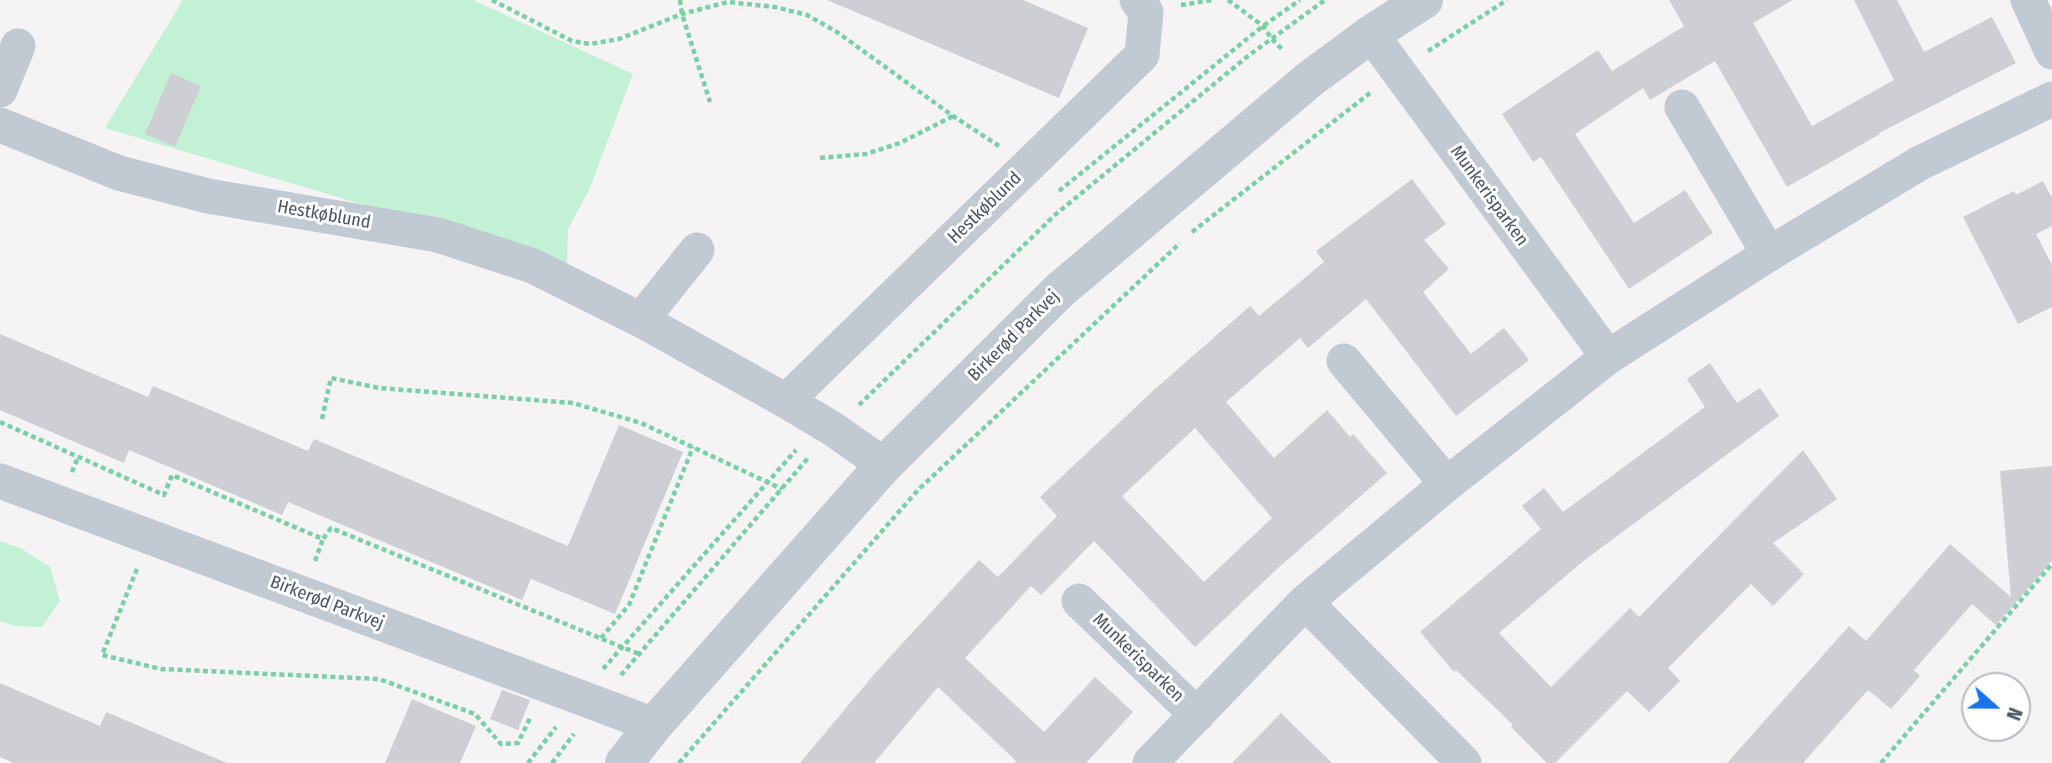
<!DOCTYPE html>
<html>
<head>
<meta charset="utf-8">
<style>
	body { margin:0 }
	#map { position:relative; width:2052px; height:763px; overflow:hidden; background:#f5f3f3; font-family:"Fira Sans Condensed",sans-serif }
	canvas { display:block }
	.north { position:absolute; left:1961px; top:672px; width:70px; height:70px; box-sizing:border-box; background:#fff; border:2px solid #b7bbc0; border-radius:50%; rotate:111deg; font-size:19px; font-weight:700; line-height:28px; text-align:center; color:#4a5661 }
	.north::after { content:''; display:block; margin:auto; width:24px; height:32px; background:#1a73e8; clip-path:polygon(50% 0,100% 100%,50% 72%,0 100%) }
</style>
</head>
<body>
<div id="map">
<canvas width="2052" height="763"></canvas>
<div class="north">N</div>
</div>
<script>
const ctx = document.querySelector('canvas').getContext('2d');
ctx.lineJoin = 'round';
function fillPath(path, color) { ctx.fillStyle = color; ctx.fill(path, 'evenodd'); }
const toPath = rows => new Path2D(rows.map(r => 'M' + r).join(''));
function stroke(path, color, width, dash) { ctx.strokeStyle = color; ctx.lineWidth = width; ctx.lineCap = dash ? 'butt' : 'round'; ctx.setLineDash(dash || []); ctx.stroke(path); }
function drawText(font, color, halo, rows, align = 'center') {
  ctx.font = font + ' "Fira Sans Condensed",sans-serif'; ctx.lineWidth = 6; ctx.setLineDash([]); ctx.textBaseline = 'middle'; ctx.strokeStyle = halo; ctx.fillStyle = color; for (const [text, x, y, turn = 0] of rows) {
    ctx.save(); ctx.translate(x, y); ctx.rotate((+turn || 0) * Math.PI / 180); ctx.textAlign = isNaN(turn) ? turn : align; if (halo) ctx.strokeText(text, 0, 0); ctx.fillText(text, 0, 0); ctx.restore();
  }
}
const green = toPath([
	[183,0,473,0,633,74,589,190,568,229,567,265,105,128],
	[0,541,22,549,50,567,60,601,42,627,16,626,0,621]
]);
const building = toPath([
	[827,0,1023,0,1088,28,1059,98],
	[1669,0,1793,0,1753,23,1812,126,1894,80,1854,0,1897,0,1924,52,1992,17,2016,63,1879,133,1880,134,1787,187,1715,61,1650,100,1643,88,1575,134,1634,223,1685,190,1713,233,1629,289,1541,157,1533,162,1502,114,1598,50,1612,71,1684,26],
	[171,73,201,86,175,147,145,134],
	[1412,179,1446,224,1424,240,1449,269,1423,292,1471,354,1504,328,1529,360,1456,416,1366,299,1308,348,1300,338,1226,402,1274,458,1327,410,1350,437,1353,434,1387,473,1278,568,1195,647,1094,541,1041,595,1031,586,965,658,1044,732,1095,677,1133,712,1086,763,1015,763,1016,761,938,687,874,763,800,763,876,672,979,560,998,577,1057,516,1040,497,1155,389,1250,306,1259,316,1324,262,1316,251],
	[1195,428,1272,518,1204,582,1122,496],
	[2043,181,2052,198,2052,226,2036,234,2052,265,2052,307,2018,324,1963,217,2014,191,2016,195],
	[0,334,148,397,153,386,308,451,314,439,568,546,619,425,683,452,615,614,531,579,522,600,288,502,282,515,129,450,124,463,0,410],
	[1710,363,1737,403,1760,388,1779,416,1582,562,1499,633,1551,687,1630,608,1639,617,1803,450,1837,499,1773,543,1804,574,1773,606,1751,584,1668,668,1680,681,1649,712,1627,691,1555,763,1547,763,1511,727,1513,725,1456,670,1454,672,1420,632,1541,529,1522,506,1544,488,1563,512,1705,407,1687,379],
	[2052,466,2052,561,1996,625,1972,604,1914,670,1920,676,1891,709,1868,690,1803,763,1727,763,1849,626,1866,641,1950,544,2011,597,2000,471],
	[0,683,100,726,106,712,227,763,14,763,0,757],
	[502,690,530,700,518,730,490,719],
	[412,699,476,726,460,763,385,763],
	[1281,713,1332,763,1232,763]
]);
const path = toPath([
	[492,0,572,41,590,44,619,39,682,14,728,2,775,7,807,15,837,32,953,116,999,146],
	[680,0,682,14,710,102],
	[1228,0,1263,26,1271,38,1284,51],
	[1181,5,1213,0],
	[1428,51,1507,0],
	[820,158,866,154,900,143,953,116],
	[1059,191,1263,26,1300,0],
	[1192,232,1370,93],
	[859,405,1056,214,1248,56,1325,0],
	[322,419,331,378,379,388,573,403,641,423,782,489],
	[0,422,164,495,172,475,323,539,331,528,639,654],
	[72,472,78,457],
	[315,561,323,539],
	[137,569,102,655,161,669,379,679,475,714,501,744,518,743,530,718],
	[601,638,629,605,693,447],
	[603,669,796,450],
	[621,675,809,457],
	[528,763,556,727],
	[552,763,574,734],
	[679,763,918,490,1180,243],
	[1881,763,2052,564]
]);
const minor = toPath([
	[2028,0,2052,52],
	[1371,34,1608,357],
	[0,90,18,46],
	[1682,107,1769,254],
	[0,125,119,173,208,196,438,235,533,266,641,320,786,401,833,429,884,465],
	[641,320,697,250],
	[1344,361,1447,484],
	[786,401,1142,55,1146,12,1137,0],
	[0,481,654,725],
	[1079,601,1197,715],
	[1305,602,1464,763],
	[1150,763,1305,602,1447,484,1608,357,1769,254,1920,163,2052,99]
]);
const tertiary = toPath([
	[624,763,654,725,884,465,1060,290,1310,79,1371,34,1424,0]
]);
const streetNames = [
	["Munkerisparken",1489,196,54],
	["Hestkøblund",985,208,-44],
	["Hestkøblund",324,215,10],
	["Birkerød Parkvej",1014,336,-45],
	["Birkerød Parkvej",327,603,21],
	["Munkerisparken",1138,658,44]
];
fillPath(green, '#c3f1d5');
fillPath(building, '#cdcfd5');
stroke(path, '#7ad0a6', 4.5, [5, 3.5]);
stroke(minor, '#c1cad2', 35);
stroke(tertiary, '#c1cad2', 38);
drawText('18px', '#4a5661', '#fff', streetNames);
</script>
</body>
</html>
